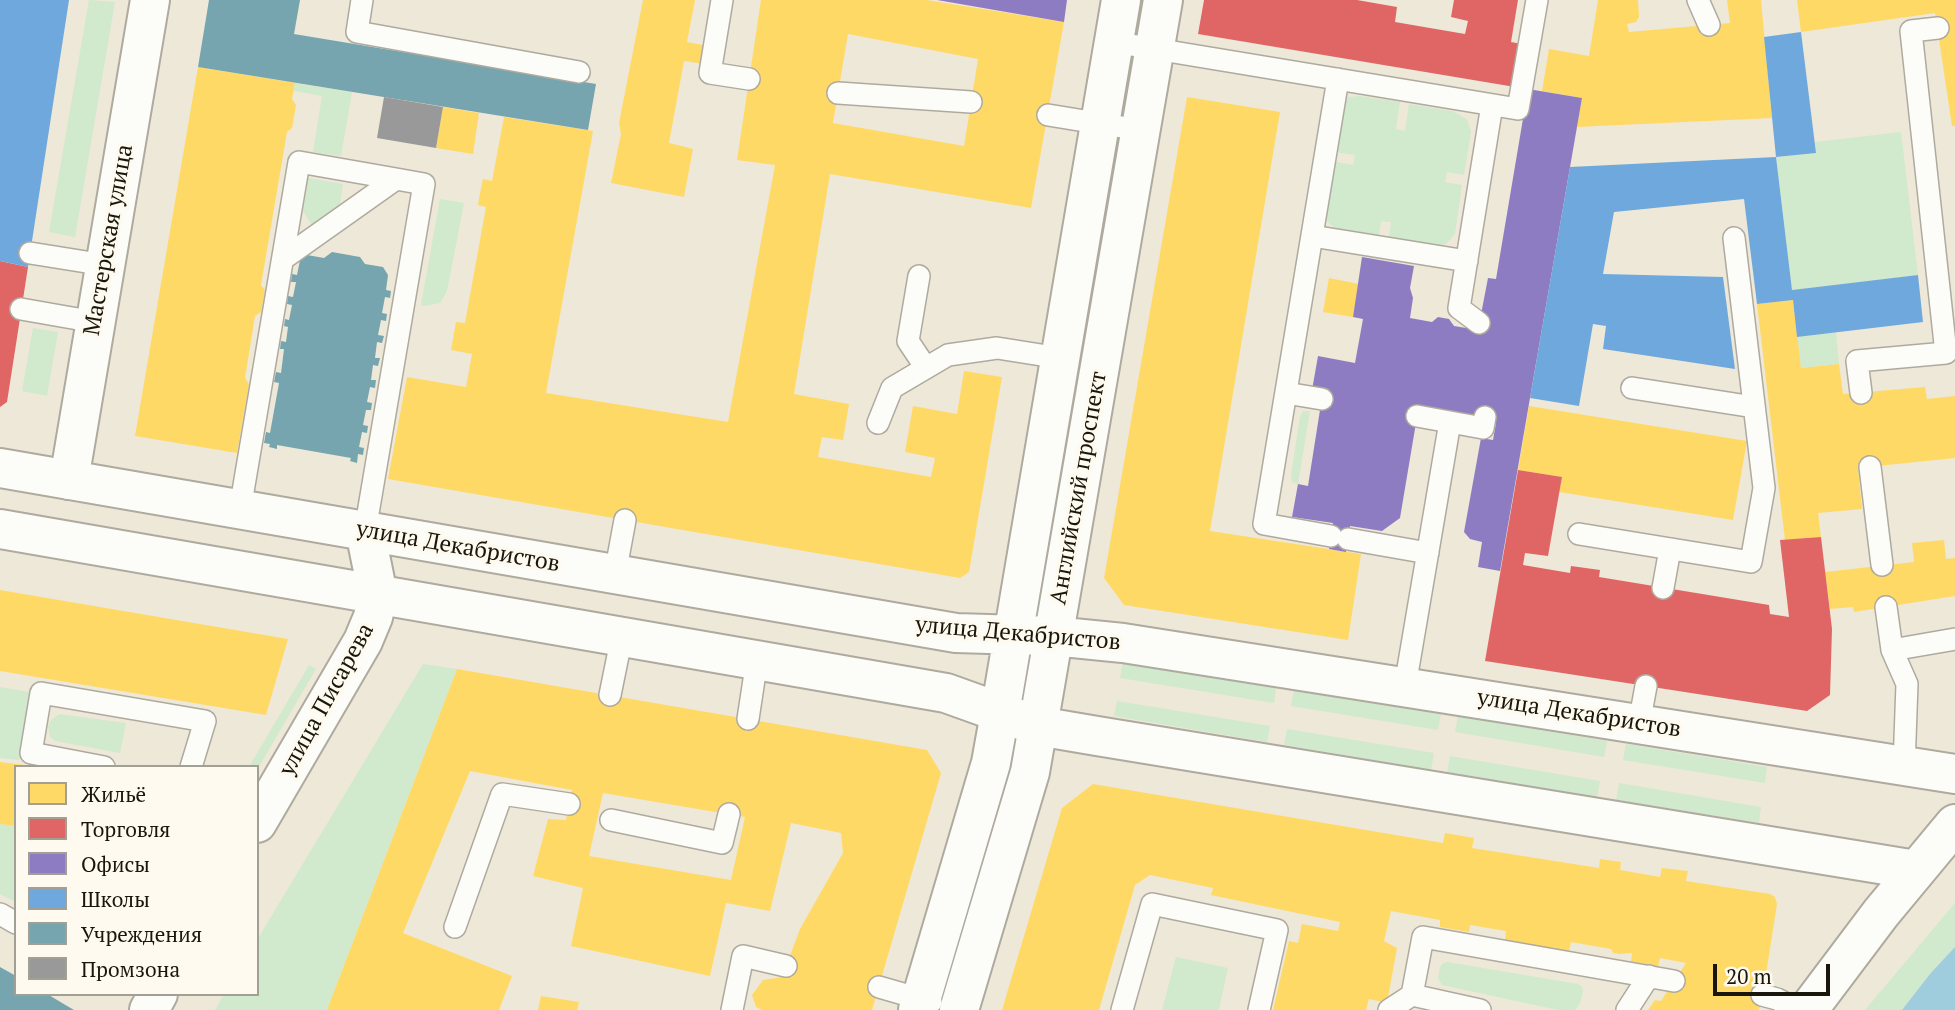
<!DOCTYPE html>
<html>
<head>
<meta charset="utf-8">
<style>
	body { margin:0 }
	#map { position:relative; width:1955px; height:1010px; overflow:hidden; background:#eee8d8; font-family:"PT Serif",serif }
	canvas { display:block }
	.legend { position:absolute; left:14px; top:765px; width:245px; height:231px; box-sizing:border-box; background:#fefaef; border:2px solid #a29f94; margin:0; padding:9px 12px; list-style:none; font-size:21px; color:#19160c }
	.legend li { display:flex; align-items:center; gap:14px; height:35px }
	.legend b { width:35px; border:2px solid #a29f94 }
	.scale { position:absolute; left:1713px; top:964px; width:117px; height:32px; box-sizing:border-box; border:4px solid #19160c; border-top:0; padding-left:9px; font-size:21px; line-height:24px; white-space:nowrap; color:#19160c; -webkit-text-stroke:5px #fefaef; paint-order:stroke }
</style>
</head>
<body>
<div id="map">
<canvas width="1955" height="1010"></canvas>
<ul class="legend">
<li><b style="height:19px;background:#ffd966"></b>Жильё</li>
<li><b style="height:19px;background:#e06666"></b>Торговля</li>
<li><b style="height:19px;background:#8e7cc3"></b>Офисы</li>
<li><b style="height:19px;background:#6fa8dc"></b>Школы</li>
<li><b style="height:19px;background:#76a5af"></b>Учреждения</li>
<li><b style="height:19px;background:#999"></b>Промзона</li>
</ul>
<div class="scale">20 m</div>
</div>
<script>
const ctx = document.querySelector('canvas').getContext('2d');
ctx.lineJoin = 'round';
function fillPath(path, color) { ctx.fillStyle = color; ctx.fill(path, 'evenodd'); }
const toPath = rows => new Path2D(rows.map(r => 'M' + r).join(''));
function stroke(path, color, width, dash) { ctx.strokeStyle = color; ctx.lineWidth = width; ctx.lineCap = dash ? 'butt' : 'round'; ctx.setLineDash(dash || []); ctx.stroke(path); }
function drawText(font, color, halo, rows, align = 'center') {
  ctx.font = font + ' "PT Serif",serif'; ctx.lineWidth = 7; ctx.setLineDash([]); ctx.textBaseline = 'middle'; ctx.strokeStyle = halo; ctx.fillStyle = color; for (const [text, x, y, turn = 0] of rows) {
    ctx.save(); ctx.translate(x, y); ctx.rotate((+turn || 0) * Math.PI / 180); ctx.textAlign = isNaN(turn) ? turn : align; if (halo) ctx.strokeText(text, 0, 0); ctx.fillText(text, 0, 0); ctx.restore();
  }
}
const green = toPath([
	[89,0,115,2,75,237,49,232],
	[295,83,352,92,341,156,313,152,322,96,294,91],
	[1360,96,1400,102,1396,129,1405,131,1409,104,1452,111,1467,119,1471,132,1464,175,1447,172,1445,182,1462,185,1455,234,1446,244,1434,246,1389,238,1391,222,1381,221,1379,236,1342,230,1332,226,1326,220,1324,210,1331,161,1353,165,1355,155,1333,152,1343,101,1348,97],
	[1901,132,1918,275,1792,290,1776,157,1816,153,1815,142],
	[308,178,343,184,340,205,312,225,303,211],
	[440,199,464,203,447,291,440,303,425,306,421,305],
	[33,328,58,332,47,396,22,391],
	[1836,332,1839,364,1801,368,1797,337],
	[1303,411,1310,411,1298,484,1292,482,1291,475,1300,417],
	[1123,661,1276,687,1274,703,1120,678],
	[423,664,457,669,327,1010,215,1010,224,994,257,994,257,940],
	[309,665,316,669,257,770,257,767,249,767],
	[0,687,29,692,19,760,0,758],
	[1294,690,1441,714,1438,730,1291,706],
	[1117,701,1270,726,1267,742,1114,716],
	[59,714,126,723,120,753,55,741,50,737,48,726,51,720],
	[1458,716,1607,741,1604,757,1455,732],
	[1287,729,1434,753,1431,770,1284,745],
	[1626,744,1767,767,1765,783,1623,760],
	[1450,756,1600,781,1597,797,1447,773],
	[1619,783,1761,807,1759,823,1616,800],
	[0,824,16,826,16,902,0,894],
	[1955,903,1955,947,1902,1010,1865,1010],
	[1176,957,1228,968,1219,1010,1162,1010],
	[1447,962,1578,984,1582,987,1583,992,1580,1003,1575,1010,1558,1010,1442,985,1438,978,1440,967,1443,963]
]);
const water = toPath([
	[1955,947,1955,1010,1902,1010,1930,974]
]);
const homes = toPath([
	[643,0,695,0,687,42,708,46,704,64,684,61,669,143,693,149,684,197,611,183,621,134,619,123],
	[761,0,927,0,1064,22,1031,208,830,174,794,394,849,404,843,440,822,437,818,457,931,477,935,458,905,452,913,406,957,414,964,371,1002,377,969,572,960,578,388,479,407,377,466,387,472,354,451,350,456,322,465,323,486,207,478,205,480,193,483,179,492,181,504,117,593,131,546,393,728,422,775,165,737,160],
	[848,34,978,59,964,146,833,123],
	[1598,0,1638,0,1639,17,1636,22,1627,24,1629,32,1730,23,1727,0,1761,0,1772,118,1577,127,1582,98,1542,91,1549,49,1589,56],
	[1797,0,1955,0,1955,126,1952,126,1935,13,1801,32],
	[198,67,295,83,292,99,296,105,292,128,287,132,261,285,265,290,261,312,255,316,245,378,249,384,237,453,135,436],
	[1187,97,1280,112,1210,531,1361,554,1348,640,1124,605,1104,578],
	[443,107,479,113,473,154,436,148],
	[1329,278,1359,284,1353,317,1323,312],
	[1793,300,1801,368,1839,364,1843,394,1925,387,1927,399,1955,396,1955,458,1858,468,1862,509,1818,513,1821,537,1785,540,1757,304],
	[1529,406,1747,441,1733,520,1559,492,1562,477,1518,470],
	[1944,540,1946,559,1955,558,1955,596,1854,612,1853,607,1830,609,1825,572,1914,562,1912,543],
	[0,590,288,639,266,715,0,671],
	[457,669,927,750,941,773,872,1010,762,1010,756,1007,752,995,763,980,782,977,800,929,843,853,841,833,791,823,770,911,726,903,710,976,571,946,583,888,533,876,548,819,566,820,572,790,470,771,403,933,512,976,499,1010,327,1010],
	[603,793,745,817,731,880,589,856],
	[0,762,24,765,16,767,16,826,0,824],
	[1093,784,1443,843,1445,833,1474,838,1472,848,1599,868,1600,859,1621,862,1620,870,1660,877,1662,868,1688,871,1686,881,1770,894,1775,897,1777,904,1761,1006,1758,1010,1648,1010,1655,1000,1661,1001,1686,963,1660,958,1658,967,1631,962,1632,953,1620,954,1613,953,1611,949,1571,942,1569,952,1505,941,1506,931,1470,925,1469,932,1440,927,1440,920,1391,911,1384,941,1397,948,1387,1003,1369,999,1366,1010,1273,1010,1289,941,1298,943,1302,924,1338,931,1340,922,1211,895,1213,888,1150,875,1135,885,1099,1010,1002,1010,1062,808],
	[541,996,579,1002,577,1010,538,1010]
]);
const shops = toPath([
	[1204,0,1357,0,1397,7,1395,22,1465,34,1468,21,1451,17,1454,0,1518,0,1511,42,1522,44,1515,87,1198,34],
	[0,261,28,267,7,402,0,407],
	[1518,470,1562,477,1548,556,1525,553,1523,565,1570,573,1571,566,1600,570,1599,577,1769,605,1770,614,1789,617,1780,540,1821,537,1832,629,1830,695,1807,711,1485,661]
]);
const offices = toPath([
	[937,0,1067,0,1064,22],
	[1528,89,1582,98,1500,571,1478,567,1482,542,1470,539,1464,532,1481,438,1493,440,1496,423,1491,418,1419,405,1400,518,1382,531,1350,526,1346,552,1329,549,1333,523,1292,517,1298,484,1308,486,1323,391,1312,390,1318,356,1355,363,1363,319,1353,317,1362,257,1414,266,1410,288,1413,298,1410,318,1432,322,1438,317,1449,319,1454,326,1478,330,1488,278,1496,279]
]);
const schools = toPath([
	[0,0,69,0,28,267,0,261],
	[1801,32,1816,153,1776,157,1792,290,1918,275,1923,322,1797,337,1793,300,1757,304,1744,199,1614,212,1603,274,1723,277,1735,369,1603,349,1606,326,1593,324,1579,406,1530,398,1570,167,1776,157,1764,37]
]);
const public = toPath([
	[209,0,300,0,294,34,596,84,588,130,198,67],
	[332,252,360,257,365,264,383,267,388,275,386,290,391,291,390,298,385,297,382,313,387,314,386,321,381,320,378,335,384,336,382,343,377,342,375,358,380,358,378,366,373,365,371,380,376,380,375,388,370,387,367,402,372,403,371,410,366,410,363,425,368,426,367,433,362,432,359,447,364,448,363,455,358,454,357,463,350,461,351,458,277,445,277,449,269,447,270,444,264,443,266,432,270,433,279,383,274,382,276,372,281,373,284,349,280,349,281,341,286,342,288,327,284,326,285,319,289,320,292,305,287,304,288,296,293,297,296,282,291,282,292,274,297,275,300,260,307,255,324,258],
	[0,967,16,976,16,994,47,994,74,1010,0,1010]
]);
const industry = toPath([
	[384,97,443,107,436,148,377,138]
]);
const lane = toPath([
	[362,0,357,32,579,72],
	[722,0,710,73,749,79],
	[1698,0,1709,25],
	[1113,42,1518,109,1537,0],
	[838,93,971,102],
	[1048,115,1140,130],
	[1312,236,1467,261],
	[30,253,105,265],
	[283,259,396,179],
	[919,276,908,341,926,368],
	[21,309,95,322],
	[1479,323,1459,308,1492,105],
	[1632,388,1754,407],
	[1286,393,1322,399],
	[1861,393,1857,361,1946,353,1911,31,1938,28],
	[1417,416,1483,428,1485,417],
	[878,423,892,388,948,355,997,348,1060,358],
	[1870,467,1882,565],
	[240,509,299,162,396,179,424,184,365,531],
	[1579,534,1751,562,1764,488,1734,238],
	[1331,536,1264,524,1338,79],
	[1348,539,1428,553],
	[615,574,625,520],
	[1663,588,1670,549],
	[1886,607,1892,650,1907,684,1904,766],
	[1892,650,1955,639],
	[1405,686,1450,422],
	[610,695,622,636],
	[748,719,757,660],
	[1639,724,1646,686],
	[104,767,31,753,41,693,205,721,191,767],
	[611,820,722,843,729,814],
	[0,914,16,923],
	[455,927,502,794,569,804],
	[879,987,931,1002],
	[1412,995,1480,1010],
	[1762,995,1777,999,1798,1010],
	[732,1010,743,956,786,966],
	[1122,1010,1152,904,1277,930,1259,1010],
	[1389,1010,1412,995,1423,937,1674,981],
	[1627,1010,1649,976]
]);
const street = toPath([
	[69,480,150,0],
	[918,1010,991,763,1000,713],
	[959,1010,1030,772,1038,726]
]);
const secondary = toPath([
	[0,468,956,633,1053,636,1123,643,1955,774],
	[0,529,946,693,1038,726,1097,736,1916,870],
	[1000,713,1121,0],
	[1038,726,1163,0],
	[257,823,363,641,373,617,378,595,365,531],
	[149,1010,158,994],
	[1808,1010,1881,913,1955,824]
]);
const streetNames = [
	["Мастерская улица",109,240,-80],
	["Английский проспект",1079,488,-80],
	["улица Декабристов",458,547,10],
	["улица Декабристов",1018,634,5],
	["улица Писарева",327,700,-61],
	["улица Декабристов",1579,714,9]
];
fillPath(green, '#d1e9cc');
fillPath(water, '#9fcdde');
fillPath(homes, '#ffd966');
fillPath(shops, '#e06666');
fillPath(offices, '#8e7cc3');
fillPath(schools, '#6fa8dc');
fillPath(public, '#76a5af');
fillPath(industry, '#999');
stroke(lane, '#afaa9e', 24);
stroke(street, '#afaa9e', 42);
stroke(secondary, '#afaa9e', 42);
stroke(lane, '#fcfcf9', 21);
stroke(street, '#fcfcf9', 38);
stroke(secondary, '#fcfcf9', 38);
drawText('23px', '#19160c', '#fefaef', streetNames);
</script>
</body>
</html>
